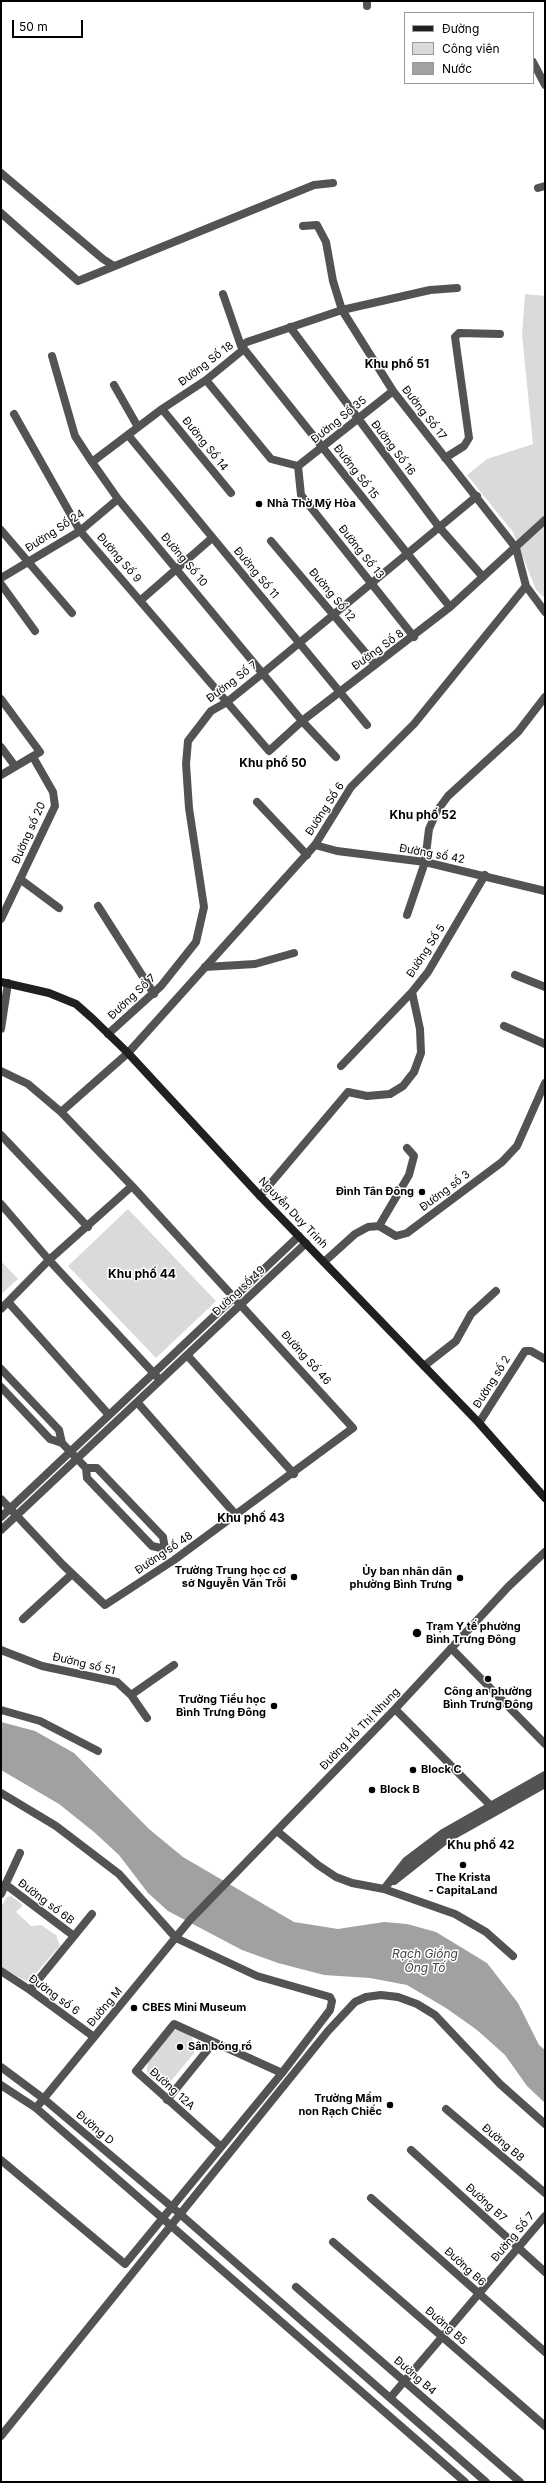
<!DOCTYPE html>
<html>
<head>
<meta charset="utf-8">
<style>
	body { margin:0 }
	#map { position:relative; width:546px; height:2483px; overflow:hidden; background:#fff; font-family:Inter,sans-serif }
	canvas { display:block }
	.frame { position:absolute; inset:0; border:2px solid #000; pointer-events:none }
	.legend { position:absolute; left:404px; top:12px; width:130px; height:72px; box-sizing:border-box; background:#fff; border:1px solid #999; margin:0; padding:5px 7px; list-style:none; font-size:12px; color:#000 }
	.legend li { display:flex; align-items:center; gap:8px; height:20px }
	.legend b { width:20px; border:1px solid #999 }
	.scale { position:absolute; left:12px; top:20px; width:71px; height:18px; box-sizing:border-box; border:2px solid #000; border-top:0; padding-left:5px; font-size:12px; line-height:14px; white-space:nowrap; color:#000; -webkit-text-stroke:3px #fff; paint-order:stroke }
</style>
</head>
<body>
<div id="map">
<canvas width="546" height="2483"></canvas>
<div class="frame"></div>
<ul class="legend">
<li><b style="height:5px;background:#202020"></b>Đường</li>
<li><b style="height:11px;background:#dadada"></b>Công viên</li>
<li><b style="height:11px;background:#a1a1a1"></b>Nước</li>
</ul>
<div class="scale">50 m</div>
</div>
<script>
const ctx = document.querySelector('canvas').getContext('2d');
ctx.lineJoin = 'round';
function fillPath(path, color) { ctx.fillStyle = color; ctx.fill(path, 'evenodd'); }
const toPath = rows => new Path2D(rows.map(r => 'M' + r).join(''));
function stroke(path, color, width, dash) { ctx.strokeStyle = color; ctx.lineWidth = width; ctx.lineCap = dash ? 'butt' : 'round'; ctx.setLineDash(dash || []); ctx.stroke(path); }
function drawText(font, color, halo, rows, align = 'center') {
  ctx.font = font + ' Inter,sans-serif'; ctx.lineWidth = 3; ctx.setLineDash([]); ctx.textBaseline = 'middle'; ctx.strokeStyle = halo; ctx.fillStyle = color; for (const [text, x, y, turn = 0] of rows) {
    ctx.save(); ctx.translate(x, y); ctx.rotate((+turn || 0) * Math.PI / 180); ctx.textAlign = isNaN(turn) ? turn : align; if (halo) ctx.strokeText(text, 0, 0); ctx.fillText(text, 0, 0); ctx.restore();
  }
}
const green = toPath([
	[525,294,545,296,545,598,536,590,513,532,467,475,487,459,533,444,522,335],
	[128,1209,216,1301,156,1358,68,1266],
	[1,1261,18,1279,1,1294],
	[11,1896,23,1905,16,1912,31,1926,41,1925,56,1935,60,1946,28,1982,1,1967,1,1907,7,1897],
	[177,2030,186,2032,192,2037,195,2047,194,2053,171,2081,160,2083,149,2076,147,2071,148,2060,172,2031]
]);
const water = toPath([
	[1,1722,35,1731,74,1753,149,1829,183,1857,294,1922,338,1929,384,1922,407,1924,436,1932,487,1963,518,2003,539,2045,545,2050,545,2103,527,2086,505,2055,477,2030,446,2008,407,1985,370,1978,324,1975,278,1963,242,1950,168,1911,148,1893,119,1855,94,1832,59,1804,1,1770]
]);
const minor = toPath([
	[367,6,367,1],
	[533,62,545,85],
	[1,173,103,259,114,266],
	[538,188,545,186],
	[1,213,78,281,314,185,333,183],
	[303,226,317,225,326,242,333,281,342,310,393,391,516,548,526,586,414,724,351,787,315,845],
	[223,294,241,346],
	[290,327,439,527,483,577],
	[244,349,450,607],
	[52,356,75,436,92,462,118,499,302,721,336,757],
	[206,380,271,459,298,466,301,495,414,637],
	[114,385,138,427],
	[162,409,231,493],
	[14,414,80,531,269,751,302,721,450,607,545,520],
	[128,435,367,725],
	[445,458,464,446,469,438,455,337,459,333,500,334],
	[92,462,162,409,206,380,244,349,241,346,247,342,342,310,430,290,457,288],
	[298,466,393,391],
	[1,530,72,613],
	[271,541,375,664],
	[1,578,80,531,118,499],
	[1,584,35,631],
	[526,586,545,612],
	[141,600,212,538],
	[1,699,40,752,1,775],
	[1,747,15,766],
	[257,802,307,855],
	[20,879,59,908],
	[98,906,154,994],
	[407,915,425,862,429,829,437,811,448,796,518,732,545,697],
	[1,919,55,806,53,792,33,757],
	[205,967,255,964,294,953],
	[515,975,545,987],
	[504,1026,545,1044],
	[1,1029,8,983],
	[108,1034,161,986,196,942,204,907,189,808,186,764,188,741,211,711,227,702,263,673,477,496],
	[341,1066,412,992],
	[1,1071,28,1084,61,1112,132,1186],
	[61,1112,128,1053],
	[1,1135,88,1227],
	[260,1196,348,1092,367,1096,390,1094,403,1086,414,1072,421,1053,420,1029,412,992,428,972,485,875],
	[1,1204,49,1260,1,1309],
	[379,1226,409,1175,414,1156,407,1148],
	[324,1262,355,1234,368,1227,379,1226,396,1236,407,1233,502,1162,517,1146,545,1083],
	[9,1303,109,1415],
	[187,1355,294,1474],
	[424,1366,456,1341,471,1314,496,1291],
	[1,1369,59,1430,62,1443],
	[1,1387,50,1439,62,1443,86,1468],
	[137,1402,236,1515],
	[479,1423,525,1351,531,1351,545,1359],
	[86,1468,97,1468,163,1537,165,1549],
	[86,1468,87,1478,152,1546,165,1549],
	[1,1499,63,1565,105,1605,174,1560,353,1428,132,1186,49,1260,160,1380],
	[1,1517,299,1236],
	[1,1530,306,1243],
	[23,1619,72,1574],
	[451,1648,545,1744],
	[1,1650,42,1666,117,1682,131,1695,147,1718],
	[131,1695,174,1665],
	[395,1709,493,1808],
	[1,1710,40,1721,98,1751],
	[1,1793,56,1826,119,1874,176,1938,257,1976,330,1997,332,2001,330,2010,282,2073,125,2264,1,2160],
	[277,1831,318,1865,336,1877,352,1883,384,1889,455,1914,486,1932,513,1956],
	[394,1881,447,1839,545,1784],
	[5,1884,74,1936],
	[384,1889,406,1861,443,1833,545,1775],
	[1,1894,20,1853],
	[1,1971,30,1990,94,2037],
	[30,1990,92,1914],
	[1,2067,44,2099,172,2207,486,2482],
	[1,2085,36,2108,465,2482],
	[167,2100,214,2042],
	[36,2108,190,1920,395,1709,508,1587,545,1552],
	[446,2109,545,2193],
	[220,2146,136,2071,174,2024,282,2073],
	[411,2150,545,2272],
	[371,2198,545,2352],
	[333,2242,545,2426],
	[296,2287,520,2482],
	[390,2398,545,2216],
	[1,2436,328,2031,355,2002,366,1997,381,1995,398,1997,417,2004,435,2015,500,2084,545,2124]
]);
const tertiary = toPath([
	[128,1053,315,845,337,851,425,862,545,891]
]);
const secondary = toPath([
	[1,982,49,993,76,1004,93,1019,128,1053,260,1196,479,1423,545,1498]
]);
const markers = [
	[259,504,4,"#000"],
	[422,1192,4,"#000"],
	[294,1577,4,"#000"],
	[460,1578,4,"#000"],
	[417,1633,5,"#000"],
	[488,1679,4,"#000"],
	[274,1706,4,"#000"],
	[413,1770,4,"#000"],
	[372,1790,4,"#000"],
	[463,1865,4,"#000"],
	[134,2008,4,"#000"],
	[180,2047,4,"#000"],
	[390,2105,4,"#000"]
];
const streetNames = [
	["Đường Số 18",206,364,-37],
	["Đường Số 17",424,413,52],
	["Đường Số 35",339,420,-39],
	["Đường Số 14",205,444,51],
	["Đường Số 16",393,448,53],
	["Đường Số 15",356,472,52],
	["Đường Số 24",55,531,-33],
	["Đường Số 13",361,552,51],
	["Đường Số 9",119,558,49],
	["Đường Số 10",184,560,50],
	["Đường Số 11",256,573,50],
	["Đường Số 12",332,595,50],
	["Đường Số 8",378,650,-36],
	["Đường Số 7",232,682,-37],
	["Đường Số 6",325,809,-57],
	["Đường số 20",29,833,-66],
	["Đường số 42",432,854,10],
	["Đường Số 5",426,951,-57],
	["Đường Số 7",132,997,-43],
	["Đường số 3",445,1191,-37],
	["Nguyễn Duy Trinh",293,1213,46],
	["Đường số 49",239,1291,-43],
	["Đường Số 46",306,1358,48],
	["Đường số 2",492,1382,-58],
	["Đường số 48",164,1553,-34],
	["Đường số 51",84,1664,13],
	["Đường Hồ Thị Nhung",360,1729,-46],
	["Đường số 6B",46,1902,37],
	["Đường số 6",54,1995,36],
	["Đường M",105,2007,-50],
	["Đường 12A",172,2089,42],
	["Đường D",95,2128,40],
	["Đường B8",503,2143,40],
	["Đường B7",486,2203,42],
	["Đường Số 7",513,2237,-50],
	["Đường B6",465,2267,42],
	["Đường B5",446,2326,41],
	["Đường B4",415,2376,41]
];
const poiNames = [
	["Nhà Thờ Mỹ Hòa",267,504],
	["Đình Tân Đông",414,1192,"right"],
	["Trường Trung học cơ",286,1571,"right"],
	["sở Nguyễn Văn Trỗi",286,1584,"right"],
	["Ủy ban nhân dân",452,1572,"right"],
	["phường Bình Trưng",452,1585,"right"],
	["Trạm Y tế phường",426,1627],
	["Bình Trưng Đông",426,1640],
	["Công an phường",488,1692,"center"],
	["Bình Trưng Đông",488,1705,"center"],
	["Trường Tiểu học",266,1700,"right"],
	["Bình Trưng Đông",266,1713,"right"],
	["Block C",421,1770],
	["Block B",380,1790],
	["The Krista",463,1878,"center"],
	["- CapitaLand",463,1891,"center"],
	["CBES Mini Museum",142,2008],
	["Sân bóng rổ",188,2047],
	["Trường Mầm",382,2099,"right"],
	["non Rạch Chiếc",382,2112,"right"]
];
const neighbourhoodNames = [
	["Khu phố 51",397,364],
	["Khu phố 50",273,763],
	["Khu phố 52",423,815],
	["Khu phố 44",142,1274],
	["Khu phố 43",251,1518],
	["Khu phố 42",481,1845]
];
const waterNames = [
	["Rạch Giồng",425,1954],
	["Ông Tố",425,1968]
];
fillPath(green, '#dadada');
fillPath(water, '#a1a1a1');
stroke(minor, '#535353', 8);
stroke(tertiary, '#535353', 8);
stroke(secondary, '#202020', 8);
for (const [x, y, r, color] of markers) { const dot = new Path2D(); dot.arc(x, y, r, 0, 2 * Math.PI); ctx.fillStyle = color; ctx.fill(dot); stroke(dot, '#fff', 1.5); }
drawText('11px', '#000', '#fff', streetNames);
drawText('bold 11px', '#000', '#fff', poiNames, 'left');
drawText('bold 12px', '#000', '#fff', neighbourhoodNames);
drawText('italic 12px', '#424242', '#fff', waterNames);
</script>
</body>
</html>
